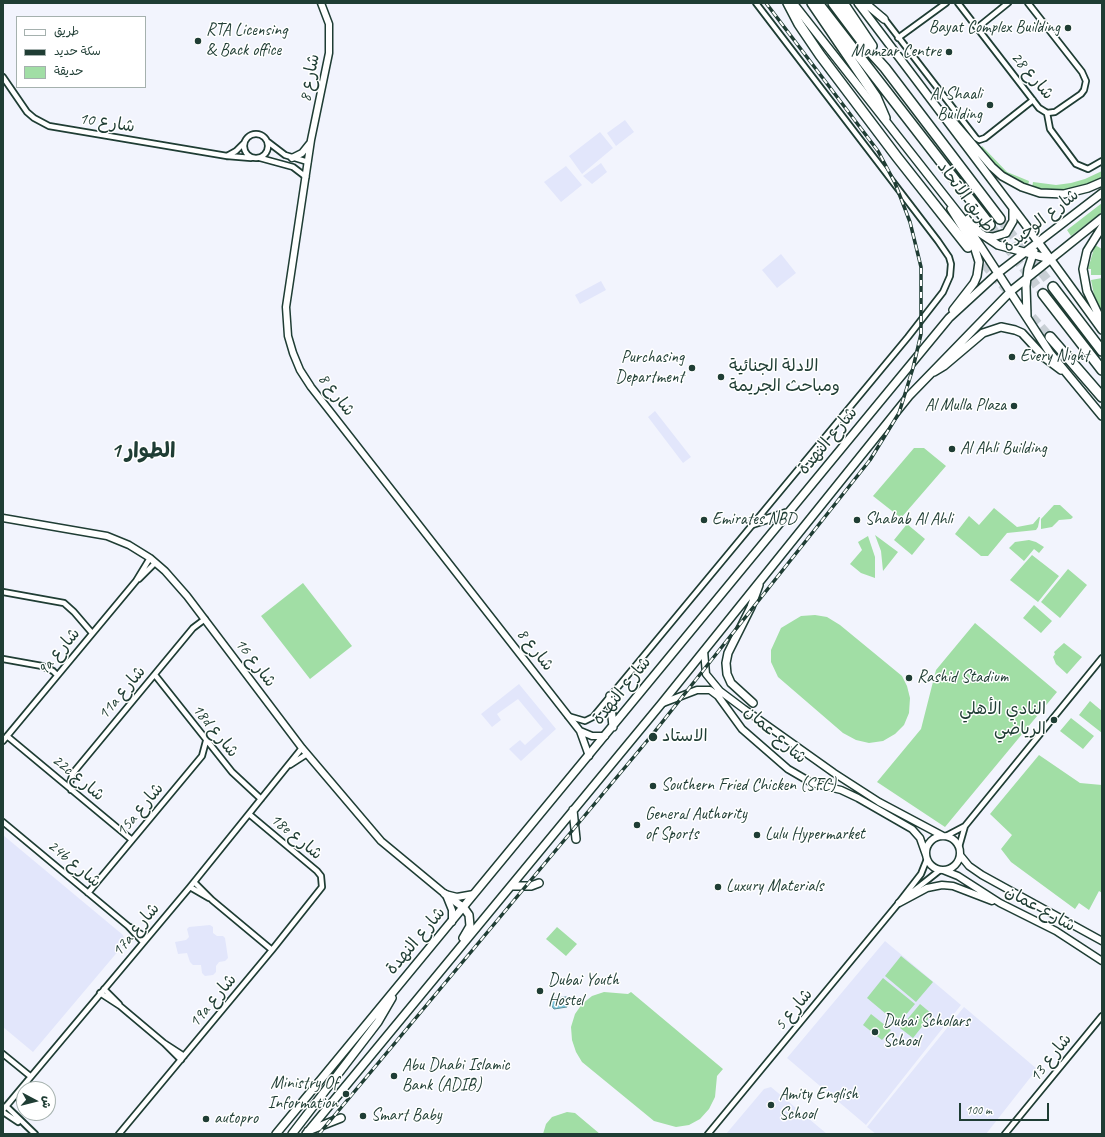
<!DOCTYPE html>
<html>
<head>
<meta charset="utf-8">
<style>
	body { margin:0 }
	#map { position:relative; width:1105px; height:1137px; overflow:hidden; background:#f2f4fd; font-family:Caveat,"Playpen Sans Arabic",sans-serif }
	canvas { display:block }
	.frame { position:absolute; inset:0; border:4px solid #1f3d34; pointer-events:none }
	.legend { position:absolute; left:16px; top:16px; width:130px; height:72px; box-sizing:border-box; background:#fff; border:1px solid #a5b1ae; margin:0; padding:5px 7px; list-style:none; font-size:12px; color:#1f3d34 }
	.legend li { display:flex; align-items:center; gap:8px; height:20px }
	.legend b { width:20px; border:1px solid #a5b1ae }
	.north { position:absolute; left:16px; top:1081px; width:40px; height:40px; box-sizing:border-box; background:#fff; border:1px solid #a5b1ae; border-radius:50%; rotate:97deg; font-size:11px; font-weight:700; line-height:16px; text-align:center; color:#1f3d34 }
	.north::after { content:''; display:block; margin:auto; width:14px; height:18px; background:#1f3d34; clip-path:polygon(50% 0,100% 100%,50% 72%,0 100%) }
	.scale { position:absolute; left:959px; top:1103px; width:90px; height:18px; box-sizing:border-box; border:2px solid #1f3d34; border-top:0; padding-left:5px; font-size:12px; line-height:14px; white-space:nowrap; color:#1f3d34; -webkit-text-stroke:3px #fff; paint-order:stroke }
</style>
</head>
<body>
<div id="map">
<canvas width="1105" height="1137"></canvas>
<div class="frame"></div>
<ul class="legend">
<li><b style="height:5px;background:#fff"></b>طريق</li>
<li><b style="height:5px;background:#1f3d34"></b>سكة حديد</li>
<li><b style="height:11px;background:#a1dea5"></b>حديقة</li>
</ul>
<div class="north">ش</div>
<div class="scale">100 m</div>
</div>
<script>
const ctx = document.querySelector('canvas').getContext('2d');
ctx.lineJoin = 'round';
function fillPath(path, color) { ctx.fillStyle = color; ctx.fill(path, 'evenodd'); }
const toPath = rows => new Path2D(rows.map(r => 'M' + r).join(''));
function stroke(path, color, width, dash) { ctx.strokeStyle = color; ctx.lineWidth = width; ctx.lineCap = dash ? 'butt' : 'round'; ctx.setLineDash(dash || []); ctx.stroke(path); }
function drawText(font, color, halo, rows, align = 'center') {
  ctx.font = font + ' Caveat,"Playpen Sans Arabic",sans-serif'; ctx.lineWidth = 3; ctx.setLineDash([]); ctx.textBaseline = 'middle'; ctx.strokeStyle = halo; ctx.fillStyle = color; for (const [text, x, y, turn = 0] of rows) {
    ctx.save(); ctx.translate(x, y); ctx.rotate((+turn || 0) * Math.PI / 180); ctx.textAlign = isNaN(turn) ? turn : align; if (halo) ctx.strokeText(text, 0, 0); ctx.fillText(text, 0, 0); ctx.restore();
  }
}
const built = toPath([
	[625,120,634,132,616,146,607,133],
	[600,132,613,148,582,174,569,156],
	[601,163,607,172,592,184,583,176],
	[566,166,582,185,561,202,544,182],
	[781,254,796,273,777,288,762,270],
	[601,281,606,290,580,304,575,295],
	[655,411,691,457,683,463,648,417],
	[519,684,556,729,521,761,509,749,520,740,525,745,543,729,518,699,497,714,501,720,492,727,481,714],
	[3,835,123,935,125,943,33,1052,3,1027],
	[210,925,213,927,213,933,217,936,223,936,225,938,228,958,225,961,219,962,216,966,216,972,213,975,205,976,202,973,201,965,193,965,190,962,187,953,178,954,175,942,186,940,189,937,187,929,189,927],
	[885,941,961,1005,866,1125,787,1058],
	[964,1007,1037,1069,986,1134,876,1134,867,1127],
	[771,1087,827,1134,726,1134,764,1089]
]);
const green = toPath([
	[982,146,1007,172,1029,181,1028,186,1019,183,999,170,980,149],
	[1102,171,1102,179,1063,191,1047,191,1032,188,1033,182,1056,185,1071,183,1085,179],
	[1102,203,1102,212,1071,236,1067,230],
	[1095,245,1102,249,1102,275,1091,275,1091,269,1088,269],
	[1102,278,1102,312,1094,295,1091,280],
	[914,448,924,448,946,466,901,518,873,496],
	[1054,505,1060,505,1073,517,1071,519,1059,520,1052,527,1041,529,1041,519],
	[994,508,1017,527,1033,524,1039,517,1040,517,1038,527,1036,530,1007,533,988,556,981,556,955,534,969,516,979,525],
	[907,524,925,539,912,555,894,540],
	[875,535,898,552,883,571,881,551],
	[868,536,875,557,875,578,861,573,850,564,862,550,858,542],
	[1029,540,1036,542,1044,547,1039,553,1034,549,1024,561,1009,548,1015,542],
	[1032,555,1059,576,1038,602,1010,580],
	[1068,569,1087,585,1060,618,1041,602],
	[303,583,352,646,310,679,261,616],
	[1034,605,1052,621,1041,633,1023,618],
	[815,615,827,617,840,625,902,676,907,686,910,698,909,713,904,725,895,734,883,741,869,743,856,740,843,733,778,677,771,662,771,650,781,628,801,616],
	[975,623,1057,692,945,827,877,782,921,729,936,670],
	[1064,643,1082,657,1067,674,1056,664,1053,657,1055,654,1054,652],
	[1090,701,1102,711,1102,733,1079,715],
	[1071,718,1094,736,1083,749,1060,731],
	[1039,755,1080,783,1102,785,1102,893,1099,891,1089,910,1079,903,1075,909,1011,862,1001,849,1012,835,990,814],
	[557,927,577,944,566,956,546,939],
	[901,956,933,982,916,1002,885,976],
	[883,978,915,1004,898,1024,867,998],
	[604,992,628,994,631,992,723,1069,717,1076,715,1097,709,1109,700,1119,689,1125,676,1127,654,1121,582,1062,576,1052,572,1040,571,1027,575,1014,582,1004,592,996],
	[920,1004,932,1014,913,1038,900,1028],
	[871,1014,891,1030,882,1040,863,1025],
	[567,1112,575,1113,600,1134,543,1134,546,1124,552,1117]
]);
const water = toPath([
	[566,997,567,1007,554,1009,551,1005,553,998,566,997]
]);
const motorwayTunnel = toPath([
	[1000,219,1053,287],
	[990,225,1043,294],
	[975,254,1006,289],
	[1023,307,1050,337]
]);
const minor = toPath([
	[958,3,1039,108,1047,113,1055,112,1081,94,1084,90,1086,81,1082,72,1028,3],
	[883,17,976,138,979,140,985,138,1033,100],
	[977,28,1008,3],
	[898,38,946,3],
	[3,77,27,112,34,118,49,126,227,156,251,158],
	[1047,113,1050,129,1076,164,1088,169,1102,161],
	'244 146a12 12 0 1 1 24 0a12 12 0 1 1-24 0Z',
	[268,142,285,155,308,162],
	[227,156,236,151,243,144],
	[260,158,293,167,306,177],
	[139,579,155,563],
	[3,592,64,603,74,612,92,633],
	[3,659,42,666,53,671,57,675],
	[155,675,232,772,261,799],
	[568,716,585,721,593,717,908,337,943,292,950,276,951,264,949,257,938,241,756,3],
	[7,736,132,840],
	[3,741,136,581,150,558],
	[290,765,307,754],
	[71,790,70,783,73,773,193,628,205,619],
	[3,822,128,926,143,942],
	[946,836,965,826,1102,658],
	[959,847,965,826],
	[194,882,212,900,272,950],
	[190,887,209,898],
	[88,893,202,756,206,741],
	[906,897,940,870],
	[130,927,147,938],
	[104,989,119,1004],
	[100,993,120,1006,164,1043,184,1056],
	[165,1044,181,1060],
	[3,1054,30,1076],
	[6,1106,35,1134],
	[3,1110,190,887,302,748],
	[3,1112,18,1122],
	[119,1134,272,950,322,887,321,876,317,871,249,814],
	[708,1134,897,905,921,874,927,859],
	[1005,1134,1102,1016]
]);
const tertiary = toPath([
	[321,3,329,24,329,53,311,140,286,307,288,336,293,353,300,370,311,387,580,731,589,756],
	[292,158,302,153,310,143],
	[3,518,107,536,129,545,150,558,165,571,187,596,302,748,381,841,445,894,457,897,474,894],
	[704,651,706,674,720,691,744,709,834,773,879,802,943,836],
	[663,703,697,690,710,690,718,696,742,729,788,769,812,783,841,790,858,798,912,829,920,838,926,855],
	[580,731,592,736,605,736],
	'926 853a17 17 0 1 1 34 0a17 17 0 1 1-34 0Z',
	[960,855,969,866,982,875,1102,941],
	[943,870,958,876,1000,903,1056,931,1102,961],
	[446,895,452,910,452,922],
	[899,903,927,888,942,885,953,886,992,901]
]);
const primary = toPath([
	[793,3,962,218,1050,353,1102,416],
	[858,3,1025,224,1102,330],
	[865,3,884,19],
	[950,118,992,167,1002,176,1022,187,1040,193,1064,194,1088,188,1102,182],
	[951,209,974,246,979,262,977,276,974,283,953,310],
	[968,219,980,233,998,245,1050,259],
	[1102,227,1087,251,1083,269,1087,291,1102,322],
	[985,236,993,237,1006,233,1013,221,1013,209],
	[1027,316,1026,286,1028,269,1034,251],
	[934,372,944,366,983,333,1001,327,1015,330,1022,333,1045,358,1061,370],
	[752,524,786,513],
	[610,696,613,727],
	[753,703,731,683,727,674,726,663,728,653,751,607,759,585],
	[573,810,576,839],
	[511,886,531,886,539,883],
	[445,894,464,908,469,915,470,926,463,938],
	[308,1131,341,1118],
	[276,1134,949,318,998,273,1102,193],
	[292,1134,378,1022,392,998],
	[306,1134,662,703,909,396,1011,291,1102,218]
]);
const motorway = toPath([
	[788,3,799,24,820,55,897,157,968,247],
	[812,3,876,97,885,118],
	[818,3,990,225],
	[833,3,866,47,885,68,1000,219],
	[843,3,872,46],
	[1053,287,1102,351],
	[1043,294,1102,370],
	[1050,337,1102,397]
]);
const rail = toPath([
	[319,1134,652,735,870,460,899,413,913,368,921,334,921,267,910,222,895,183,878,151,766,3]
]);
const markers = [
	[1068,28,4,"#1f3d34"],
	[198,41,4,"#1f3d34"],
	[949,52,4,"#1f3d34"],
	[990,105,4,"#1f3d34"],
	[1012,357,4,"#1f3d34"],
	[692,368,4,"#1f3d34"],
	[721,377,4,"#1f3d34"],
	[1014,406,4,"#1f3d34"],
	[952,449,4,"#1f3d34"],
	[704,520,4,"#1f3d34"],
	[857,520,4,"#1f3d34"],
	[909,678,4,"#1f3d34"],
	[1054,720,4,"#1f3d34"],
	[653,737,5,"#1f3d34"],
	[653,786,4,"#1f3d34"],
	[637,825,4,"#1f3d34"],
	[757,835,4,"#1f3d34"],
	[718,887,4,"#1f3d34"],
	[540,991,4,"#1f3d34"],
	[875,1032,4,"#1f3d34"],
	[394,1076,4,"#1f3d34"],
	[346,1094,4,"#1f3d34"],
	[771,1105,4,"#1f3d34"],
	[363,1116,4,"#1f3d34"],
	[206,1119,4,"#1f3d34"]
];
const poiNames = [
	["Bayat Complex Building",1060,28,"right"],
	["RTA Licensing",206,31],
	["& Back office",206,51],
	["Mamzar Centre",941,52,"right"],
	["Al Shaali",982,95,"right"],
	["Building",982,115,"right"],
	["Every Night",1020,357],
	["Purchasing",684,358,"right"],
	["Department",684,378,"right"],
	["الادلة الجنائية",729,367],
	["ومباحث الجريمة",729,387],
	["Al Mulla Plaza",1006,406,"right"],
	["Al Ahli Building",960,449],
	["Emirates NBD",712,520],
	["Shabab Al Ahli",865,520],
	["Rashid Stadium",917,678],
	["النادي الأهلي",1046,710,"right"],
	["الرياضي",1046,730,"right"],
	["الاستاد",662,737],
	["Southern Fried Chicken (SFC)",661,786],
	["General Authority",645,815],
	["of Sports",645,835],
	["Lulu Hypermarket",765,835],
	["Luxury Materials",726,887],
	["Dubai Youth",548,981],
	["Hostel",548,1001],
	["Dubai Scholars",883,1022],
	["School",883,1042],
	["Abu Dhabi Islamic",402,1066],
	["Bank (ADIB)",402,1086],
	["Ministry Of",338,1084,"right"],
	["Information",338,1104,"right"],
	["Amity English",779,1095],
	["School",779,1115],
	["Smart Baby",371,1116],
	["autopro",214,1119]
];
const streetNames = [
	["شارع 28",1032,76,50],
	["شارع 8",310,78,-79],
	["شارع 10",107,123,9],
	["طريق الاتحاد",965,197,54],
	["شارع الوحيدة",1041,221,-38],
	["شارع 8",336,395,53],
	["شارع النهدة",828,441,-50],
	["شارع 8",535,650,52],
	["9a شارع",59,652,-50],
	["شارع 16",255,663,53],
	["شارع النهدة",622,691,-51],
	["11a شارع",122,693,-50],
	["18d شارع",215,731,51],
	["شارع عمان",775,735,42],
	["22c شارع",78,778,40],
	["15a شارع",140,810,-50],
	["18e شارع",296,837,40],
	["24b شارع",74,864,40],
	["شارع عمان",1040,909,29],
	["17a شارع",136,930,-50],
	["شارع النهدة",416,941,-50],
	["19a شارع",213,1001,-50],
	["شارع 5",794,1010,-50],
	["شارع 13",1051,1058,-51]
];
const districtNames = [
	["الطوار 1",143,451]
];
fillPath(built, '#e2e6fb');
fillPath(green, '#a1dea5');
fillPath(water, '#7cc5dc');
stroke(water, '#578f99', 1);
stroke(motorwayTunnel, '#c8cfd5', 9, [9, 4.5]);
stroke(minor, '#1f3d34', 8);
stroke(tertiary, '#1f3d34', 9);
stroke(primary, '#1f3d34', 10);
stroke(motorway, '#1f3d34', 12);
stroke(minor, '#fff', 4.5);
stroke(tertiary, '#fff', 6);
stroke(primary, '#fff', 7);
stroke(motorway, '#fff', 9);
stroke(rail, '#1f3d34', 3.5);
stroke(rail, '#fff', 2, [6]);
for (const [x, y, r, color] of markers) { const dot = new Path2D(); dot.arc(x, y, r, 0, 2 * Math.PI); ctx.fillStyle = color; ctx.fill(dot); stroke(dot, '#fff', 1.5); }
drawText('17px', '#1f3d34', '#fff', poiNames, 'left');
drawText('17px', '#1f3d34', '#fff', streetNames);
drawText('bold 21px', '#1f3d34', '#fff', districtNames);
</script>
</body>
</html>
